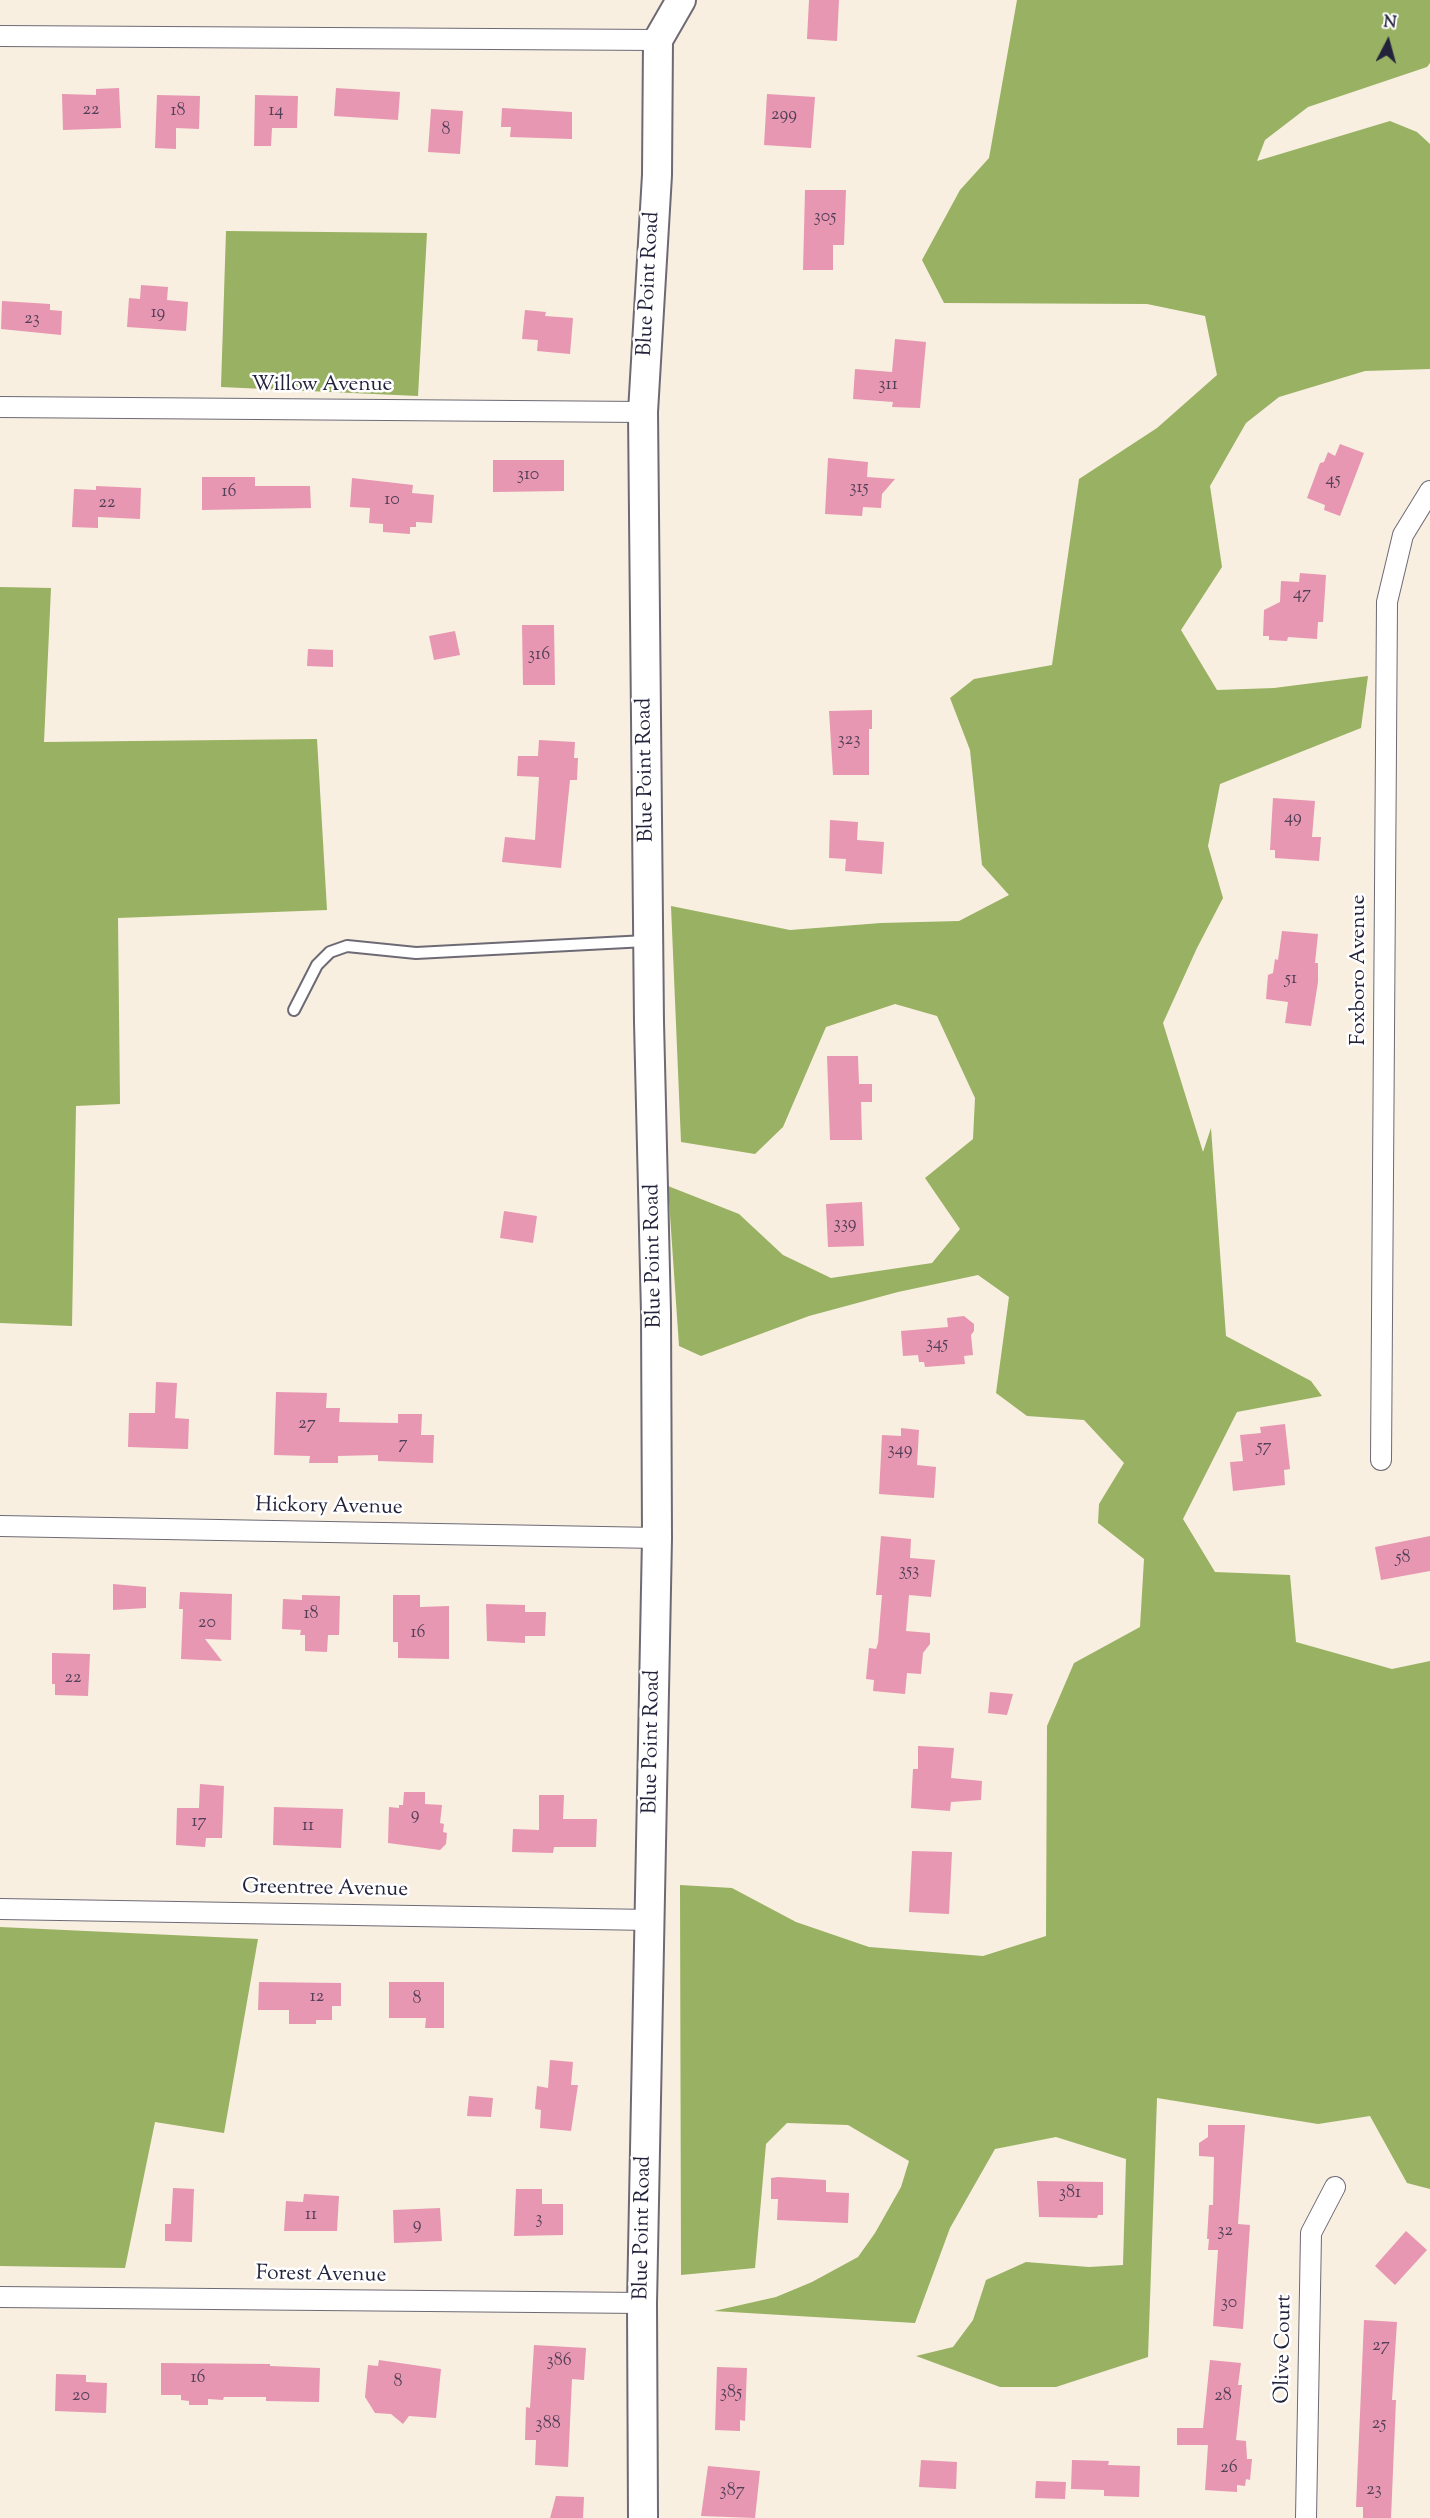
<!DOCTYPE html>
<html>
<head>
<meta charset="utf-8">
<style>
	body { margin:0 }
	#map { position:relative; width:1430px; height:2518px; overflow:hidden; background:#f8efe0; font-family:"Sorts Mill Goudy",serif }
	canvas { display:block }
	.north { position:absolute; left:1358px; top:12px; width:60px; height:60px; -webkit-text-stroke:4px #fff; paint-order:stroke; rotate:6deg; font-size:16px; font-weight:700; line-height:24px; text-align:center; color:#22223b }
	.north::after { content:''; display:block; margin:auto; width:21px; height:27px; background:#22223b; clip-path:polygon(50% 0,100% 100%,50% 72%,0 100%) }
</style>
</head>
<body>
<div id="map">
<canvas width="1430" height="2518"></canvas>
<div class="north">N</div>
</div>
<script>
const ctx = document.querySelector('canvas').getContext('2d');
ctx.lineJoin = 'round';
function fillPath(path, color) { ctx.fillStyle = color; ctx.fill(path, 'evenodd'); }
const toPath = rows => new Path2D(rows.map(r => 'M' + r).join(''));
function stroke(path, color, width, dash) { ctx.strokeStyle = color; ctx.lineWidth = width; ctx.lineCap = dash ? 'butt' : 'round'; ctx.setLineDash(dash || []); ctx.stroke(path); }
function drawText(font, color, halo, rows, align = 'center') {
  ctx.font = font + ' "Sorts Mill Goudy",serif'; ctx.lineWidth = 5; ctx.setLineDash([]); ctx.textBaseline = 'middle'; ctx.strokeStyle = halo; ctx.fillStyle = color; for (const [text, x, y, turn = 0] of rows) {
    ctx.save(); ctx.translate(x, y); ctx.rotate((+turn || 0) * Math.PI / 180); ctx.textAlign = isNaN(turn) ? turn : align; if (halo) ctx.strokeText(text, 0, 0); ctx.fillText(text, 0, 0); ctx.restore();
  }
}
const forest = toPath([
	[1017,0,1430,0,1430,63,1427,67,1308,107,1265,140,1257,161,1390,121,1417,132,1430,144,1430,369,1365,371,1279,397,1246,423,1210,486,1222,567,1181,630,1217,690,1274,688,1368,676,1361,728,1220,784,1208,846,1223,898,1197,948,1163,1023,1203,1152,1211,1128,1226,1336,1311,1381,1322,1396,1237,1412,1183,1519,1215,1572,1290,1575,1296,1642,1392,1669,1430,1661,1430,2189,1407,2183,1370,2116,1318,2124,1157,2098,1148,2357,1056,2387,1000,2387,916,2356,953,2347,973,2320,986,2280,1026,2262,1089,2267,1123,2265,1126,2159,1056,2137,995,2149,950,2228,915,2323,714,2311,776,2297,812,2282,858,2257,875,2233,901,2187,909,2161,848,2125,787,2123,766,2144,755,2268,681,2275,680,1885,732,1888,796,1922,869,1947,983,1956,1046,1936,1047,1726,1074,1663,1140,1627,1144,1559,1098,1523,1099,1504,1124,1463,1084,1420,1027,1416,996,1393,1009,1297,978,1275,898,1292,809,1316,701,1356,679,1346,668,1186,739,1214,783,1255,831,1278,932,1263,960,1229,925,1178,973,1139,975,1098,937,1016,895,1004,826,1027,783,1127,755,1154,681,1142,671,906,790,930,881,923,959,921,1009,895,982,865,970,750,950,698,974,679,1052,665,1079,479,1157,428,1217,375,1205,316,1147,304,944,303,922,260,960,190,989,158],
	[226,231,427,233,418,396,221,387],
	[0,587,51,588,44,742,317,739,327,910,118,918,120,1104,76,1106,72,1326,0,1323],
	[0,1927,258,1939,224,2133,155,2122,125,2268,0,2266]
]);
const building = toPath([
	[809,0,839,0,837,41,807,39],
	[119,88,121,128,63,130,62,94,96,95,96,89],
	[336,88,400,92,398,120,334,116],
	[767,94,815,97,811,148,764,145],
	[157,95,200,96,199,129,176,128,176,149,155,148],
	[255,95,298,96,297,128,272,128,271,146,254,146],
	[502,108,572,112,572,139,510,137,511,127,501,127],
	[431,109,463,111,460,154,428,152],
	[805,190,846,190,844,245,833,245,833,270,803,270],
	[141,285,168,287,167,300,188,302,186,331,127,327,129,298,140,299],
	[2,301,50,304,50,310,62,311,61,335,1,329],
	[525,310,546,312,545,316,573,318,570,354,537,351,538,340,522,339],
	[895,339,926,342,920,408,892,407,893,402,853,399,855,369,892,372],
	[1340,444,1364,453,1340,516,1324,510,1325,505,1307,498,1320,463,1324,462,1328,452,1335,456],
	[828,458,868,462,867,477,895,479,882,494,881,508,863,507,862,516,825,514],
	[493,460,564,460,564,491,493,492],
	[202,477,255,477,255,486,310,486,311,508,202,510],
	[352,478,413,485,412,493,434,495,432,523,416,522,416,527,410,527,410,534,383,532,383,524,369,523,370,508,350,507],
	[96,486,141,488,140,519,98,517,98,528,72,527,74,489,96,490],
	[1300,573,1326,575,1323,622,1318,622,1317,639,1288,637,1287,641,1269,640,1269,636,1263,636,1264,610,1280,602,1281,581,1299,582],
	[522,625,554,625,555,685,523,685],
	[455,631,460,655,434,660,429,636],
	[308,649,333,650,333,667,307,666],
	[872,710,872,729,869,729,869,775,833,775,829,711],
	[539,740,575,742,574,758,578,758,577,780,570,780,561,868,502,862,505,837,535,840,539,777,517,776,518,756,538,756],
	[1273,798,1315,801,1312,837,1321,837,1319,861,1275,858,1275,850,1270,850],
	[830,820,858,822,857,840,884,842,882,874,845,871,846,859,829,858],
	[1282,931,1318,934,1315,963,1318,963,1318,982,1311,1026,1285,1023,1288,1002,1266,999,1268,975,1273,973,1275,959,1278,960],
	[827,1056,858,1056,859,1084,872,1084,872,1102,861,1102,862,1140,830,1140],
	[862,1202,864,1246,828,1247,826,1204],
	[504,1211,537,1216,533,1243,500,1238],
	[964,1316,974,1324,974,1331,971,1335,973,1355,964,1356,965,1364,925,1367,924,1362,919,1362,918,1355,903,1356,901,1331,948,1327,947,1318],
	[156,1382,177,1383,175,1418,189,1419,188,1449,128,1447,129,1413,155,1413],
	[276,1392,327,1393,326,1408,340,1408,339,1422,398,1423,398,1414,422,1414,421,1435,434,1435,433,1463,378,1461,378,1455,338,1456,338,1463,309,1463,310,1456,274,1455],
	[1285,1424,1290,1469,1284,1470,1285,1485,1233,1491,1230,1462,1243,1461,1240,1435,1261,1433,1260,1427],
	[901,1428,919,1430,917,1465,936,1467,934,1498,879,1494,882,1435,901,1436],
	[881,1536,911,1539,910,1558,935,1560,931,1597,909,1595,906,1631,930,1633,930,1644,923,1653,921,1674,907,1673,905,1694,873,1691,874,1680,866,1679,869,1648,876,1649,878,1643,882,1595,876,1595],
	[1430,1536,1430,1571,1381,1580,1375,1547],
	[113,1584,146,1587,146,1608,113,1610],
	[180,1592,232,1594,231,1640,205,1639,222,1661,181,1659,183,1609,179,1609],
	[302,1595,340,1596,339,1635,328,1635,327,1652,305,1651,305,1635,300,1635,301,1630,282,1629,283,1599,302,1600],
	[393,1595,420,1595,420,1607,449,1606,449,1659,398,1658,398,1642,393,1642],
	[486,1604,525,1605,525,1612,546,1612,545,1636,525,1636,525,1643,487,1641],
	[52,1653,90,1654,88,1696,55,1695,55,1684,52,1684],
	[990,1692,1013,1694,1007,1715,988,1713],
	[918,1746,954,1748,951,1778,982,1781,981,1800,951,1802,950,1811,911,1808,913,1769,918,1769],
	[200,1784,224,1786,222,1838,206,1838,205,1847,176,1845,177,1808,199,1808],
	[404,1792,425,1792,425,1804,442,1805,440,1823,444,1824,443,1832,447,1833,446,1844,440,1850,388,1843,389,1807,399,1808,399,1805,403,1805],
	[539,1795,564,1795,563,1819,597,1819,596,1847,554,1847,553,1853,512,1852,513,1829,539,1830],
	[274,1807,343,1809,341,1848,273,1845],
	[912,1851,952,1852,949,1914,909,1912],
	[259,1982,341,1983,341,2006,332,2006,332,2020,316,2020,316,2024,289,2024,289,2010,258,2010],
	[389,1982,444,1982,444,2028,425,2028,426,2018,389,2018],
	[550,2060,573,2062,571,2085,578,2085,571,2131,540,2128,541,2110,535,2109,537,2086,548,2088],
	[469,2096,493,2098,491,2117,467,2116],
	[1208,2125,1245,2125,1238,2224,1250,2225,1243,2329,1213,2326,1218,2250,1208,2250,1209,2239,1207,2239,1209,2205,1213,2205,1214,2157,1199,2156,1199,2143,1208,2137],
	[778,2177,826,2180,826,2192,849,2193,848,2223,777,2220,778,2199,771,2199,771,2178],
	[1037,2181,1103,2182,1103,2215,1098,2215,1097,2218,1039,2217],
	[173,2188,194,2189,192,2242,165,2241,165,2224,171,2224],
	[516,2189,542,2189,542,2204,563,2204,563,2235,514,2236],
	[304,2194,339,2196,337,2231,284,2231,286,2201,303,2202],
	[440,2208,442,2241,394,2243,393,2210],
	[1406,2231,1427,2250,1395,2285,1375,2266],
	[1364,2320,1397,2322,1392,2400,1396,2400,1391,2518,1363,2518,1363,2507,1356,2507],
	[534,2345,586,2348,584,2380,572,2379,568,2467,535,2465,536,2440,525,2440,526,2407,530,2408],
	[379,2360,441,2369,436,2418,409,2416,403,2424,391,2414,375,2413,365,2397,368,2365,378,2366],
	[1210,2360,1241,2363,1238,2385,1242,2385,1236,2440,1246,2441,1247,2459,1252,2459,1250,2480,1246,2479,1245,2486,1237,2485,1237,2492,1205,2490,1208,2445,1177,2445,1177,2428,1203,2428],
	[161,2363,270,2364,270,2366,320,2368,319,2402,266,2401,266,2397,224,2397,223,2400,208,2399,208,2405,189,2405,189,2401,181,2400,181,2395,161,2395],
	[717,2367,747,2368,745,2421,740,2420,740,2431,715,2430],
	[56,2374,86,2375,86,2382,107,2383,106,2413,55,2411],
	[921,2460,957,2462,956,2489,919,2487],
	[1072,2460,1109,2461,1108,2465,1140,2466,1139,2497,1104,2496,1104,2490,1071,2489],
	[708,2466,760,2471,755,2518,701,2516],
	[1036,2481,1066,2482,1065,2499,1035,2498],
	[556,2496,584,2497,583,2518,550,2518]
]);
const lane = toPath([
	[294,1010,317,965,330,952,347,946,416,953,646,941]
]);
const street = toPath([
	[0,36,658,40],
	[0,407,643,412],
	[1381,1460,1387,602,1403,535,1430,491],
	[0,1526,657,1538],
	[0,1909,650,1920],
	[0,2297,642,2303],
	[1306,2518,1311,2233,1335,2187]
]);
const secondary = toPath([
	[643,2518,642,2303,657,1538,656,1313,649,1022,643,412,657,175,658,40,681,0]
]);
const numberNames = [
	["22",91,111],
	["18",178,112],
	["14",276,112],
	["299",784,116],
	["8",446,131],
	["305",825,218],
	["19",158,314],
	["23",32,320],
	["311",888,386],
	["310",528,476],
	["45",1333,481],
	["315",859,489],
	["16",229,493],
	["10",392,501],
	["22",107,504],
	["47",1302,595],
	["316",539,656],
	["323",849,741],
	["49",1293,819],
	["51",1291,980],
	["339",845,1225],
	["345",937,1345],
	["27",307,1425],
	["7",403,1445],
	["57",1264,1448],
	["349",900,1451],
	["58",1403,1559],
	["353",909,1572],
	["18",311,1615],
	["20",207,1624],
	["16",418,1634],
	["22",73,1679],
	["9",415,1816],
	["17",199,1823],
	["11",308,1827],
	["12",317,1998],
	["8",417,2000],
	["381",1070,2194],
	["11",311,2216],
	["3",539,2220],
	["9",417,2226],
	["32",1225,2232],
	["30",1229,2304],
	["27",1381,2347],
	["386",559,2362],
	["16",198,2379],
	["8",398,2383],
	["385",731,2394],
	["20",81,2397],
	["28",1223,2397],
	["388",548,2425],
	["25",1379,2425],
	["26",1229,2469],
	["23",1374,2491],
	["387",732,2492]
];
const streetNames = [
	["Blue Point Road",650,284,-87],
	["Willow Avenue",322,386],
	["Blue Point Road",647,770,-91],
	["Foxboro Avenue",1360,970,-90],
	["Blue Point Road",655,1256,-91],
	["Hickory Avenue",329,1508,1],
	["Blue Point Road",653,1742,-89],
	["Greentree Avenue",325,1890,1],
	["Blue Point Road",644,2228,-89],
	["Forest Avenue",321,2276,1],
	["Olive Court",1285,2349,-89]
];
fillPath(forest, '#99b162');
fillPath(building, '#e797b1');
stroke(lane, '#6d6a75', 14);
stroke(street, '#6d6a75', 22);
stroke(secondary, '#6d6a75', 32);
stroke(lane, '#fff', 10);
stroke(street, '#fff', 20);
stroke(secondary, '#fff', 28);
drawText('18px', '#533f58', null, numberNames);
drawText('21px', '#22223b', '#fff', streetNames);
</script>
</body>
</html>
